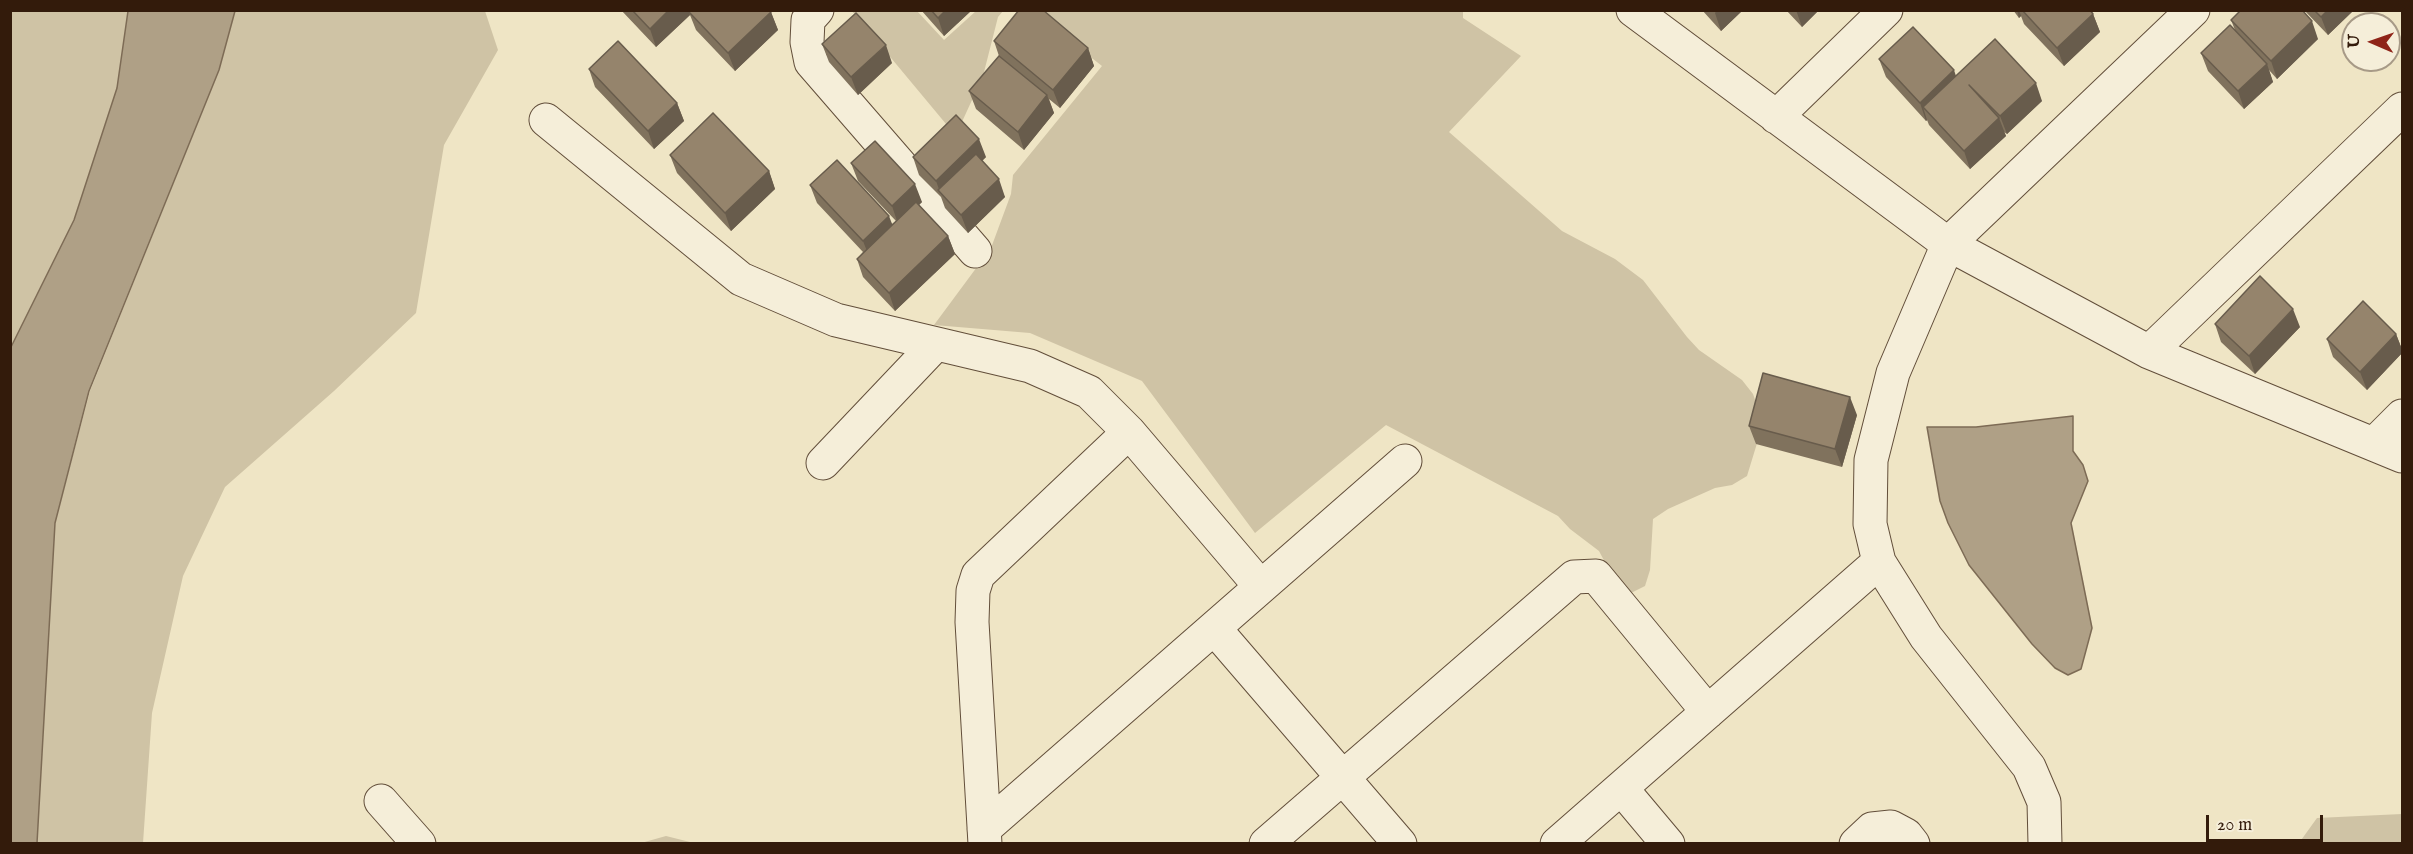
<!DOCTYPE html>
<html>
<head>
<meta charset="utf-8">
<style>
	body { margin:0 }
	#map { position:relative; width:2413px; height:854px; overflow:hidden; background:#efe5c5; font-family:"IM FELL English",serif }
	canvas { display:block }
	.frame { position:absolute; inset:0; border:12px solid #331b0b; pointer-events:none }
	.north { position:absolute; left:2341px; top:12px; width:60px; height:60px; box-sizing:border-box; background:#f5eed9; border:2px solid #a79a87; border-radius:50%; rotate:272deg; font-size:16px; font-weight:700; line-height:24px; text-align:center; color:#331b0b }
	.north::after { content:''; display:block; margin:auto; width:21px; height:27px; background:#8f2418; clip-path:polygon(50% 0,100% 100%,50% 72%,0 100%) }
	.scale { position:absolute; left:2206px; top:815px; width:117px; height:27px; box-sizing:border-box; border:3px solid #331b0b; border-top:0; padding-left:8px; font-size:18px; line-height:21px; white-space:nowrap; color:#331b0b; -webkit-text-stroke:4px #f5eed9; paint-order:stroke }
</style>
</head>
<body>
<div id="map">
<canvas width="2413" height="854"></canvas>
<div class="frame"></div>
<div class="north">U</div>
<div class="scale">20 m</div>
</div>
<script>
const ctx = document.querySelector('canvas').getContext('2d');
ctx.lineJoin = 'round';
function fillPath(path, color) { ctx.fillStyle = color; ctx.fill(path, 'evenodd'); }
const toPath = rows => new Path2D(rows.map(r => 'M' + r).join(''));
function stroke(path, color, width, dash) { ctx.strokeStyle = color; ctx.lineWidth = width; ctx.lineCap = dash ? 'butt' : 'round'; ctx.setLineDash(dash || []); ctx.stroke(path); }
const green = toPath([
	[11,11,128,11,117,88,74,220,11,347],
	[235,11,485,11,498,50,444,145,416,313,334,391,225,487,183,576,152,713,143,843,37,844,55,523,90,391,219,70],
	[852,11,917,11,944,40,976,11,1003,11,998,17,983,76,961,124,951,130],
	[1032,11,1463,11,1463,18,1521,56,1449,132,1562,231,1615,259,1643,280,1687,337,1699,350,1742,380,1753,394,1759,411,1762,427,1747,476,1732,485,1715,488,1668,509,1653,519,1650,570,1645,586,1629,594,1616,583,1599,551,1570,529,1558,516,1386,425,1255,533,1142,381,1030,333,934,325,991,248,1011,194,1013,175,1102,66],
	[2402,814,2402,843,2299,843,2317,818],
	[666,836,694,843,641,843]
]);
const water = toPath([
	[128,11,235,11,219,70,89,391,55,523,37,843,11,843,11,347,74,220,117,88,128,11],
	[2073,416,2073,451,2083,465,2088,481,2071,523,2092,628,2081,669,2068,675,2055,668,2032,644,1969,565,1948,523,1940,501,1927,427,1976,427,2073,416]
]);
const street = toPath([
	[817,10,808,20,807,42,811,62,975,251],
	[1633,10,1948,244,2193,10],
	[1776,117,1886,10],
	[546,120,741,279,836,320,1030,366,1089,392,1129,432,1261,587],
	[2149,352,2402,109],
	[2374,444,2402,416],
	[823,463,935,345],
	[1214,628,1400,844],
	[1621,788,1668,844],
	[381,801,419,844],
	[984,829,1405,461],
	[985,844,972,622,973,591,978,575,1129,432],
	[1266,844,1574,577,1596,576,1708,712],
	[1557,844,1879,562],
	[1856,844,1872,829,1891,827,1906,835,1913,844],
	[2045,844,2044,802,2029,767,1926,637,1879,562,1870,524,1871,460,1893,373,1948,244,2149,352,2402,456]
]);
const wall = toPath([
	[621,10,770,10,778,30,735,71,696,30,690,15,656,47],
	[921,10,972,10,944,36],
	[1702,10,1743,10,1721,31],
	[1786,10,1819,10,1802,27],
	[2013,10,2090,10,2093,14,2100,32,2064,66,2024,24,2021,16,2019,18],
	[2304,10,2354,10,2328,35],
	[2231,20,2318,39,2277,79,2269,70,2273,82,2244,109,2208,71,2201,53,2235,30],
	[994,41,1088,48,1094,66,1060,108,1049,99,1054,113,1024,150,976,109,969,91,999,56],
	[822,44,892,63,858,95,829,62],
	[1879,59,1956,76,2042,101,2007,134,2004,132,2006,136,1970,169,1929,125,1927,120,1926,121,1886,77],
	[589,69,677,103,684,121,654,149,595,87],
	[670,155,769,171,775,189,731,231,677,173],
	[913,157,986,157,982,161,1005,197,968,233,945,208,941,197,919,175],
	[851,163,922,202,919,205,948,236,955,254,895,311,863,277,857,259,863,252,817,203,810,185,892,224,896,221,858,181],
	[2215,324,2300,327,2255,374,2221,342],
	[2396,334,2403,352,2367,390,2333,357,2327,339],
	[1857,415,1842,467,1756,444,1749,426]
]);
const shadedWall = toPath([
	[669,10,695,10,689,12,690,15,656,47,650,29],
	[946,10,972,10,944,36,938,18],
	[1717,10,1743,10,1721,31,1715,13],
	[1796,10,1819,10,1802,27],
	[2017,10,2019,10,2021,16,2019,18],
	[2328,10,2354,10,2328,35,2321,17],
	[771,12,778,30,735,71,728,53],
	[2093,14,2100,32,2064,66,2057,48],
	[2312,21,2318,39,2277,79,2271,61],
	[886,45,892,63,858,95,851,77],
	[1088,48,1094,66,1060,108,1053,90],
	[2267,64,2273,82,2244,109,2238,91],
	[1954,70,1960,88,1923,107,1927,120,1926,121,1920,103],
	[2036,83,2042,101,2007,134,2000,116],
	[1047,95,1054,113,1024,150,1018,132],
	[677,103,684,121,654,149,648,131],
	[1999,118,2006,136,1970,169,1964,151],
	[979,139,986,157,945,197,940,192,936,181],
	[769,171,775,189,731,231,725,213],
	[999,179,1005,197,968,233,961,215],
	[915,184,922,202,898,224,892,206],
	[889,216,896,234,870,259,863,241],
	[948,236,955,254,895,311,889,293],
	[2293,309,2300,327,2255,374,2249,356],
	[2396,334,2403,352,2367,390,2360,372],
	[1850,397,1857,415,1842,467,1835,449]
]);
const building = toPath([
	[632,10,669,10,650,29,632,10],
	[691,10,770,10,771,12,728,53,689,12,691,10],
	[931,10,946,10,938,18,931,10],
	[1019,10,1043,10,1088,48,1053,90,994,41,1019,10],
	[2022,10,2090,10,2093,14,2057,48,2022,10],
	[2241,10,2302,10,2312,21,2271,61,2231,20,2241,10],
	[2314,10,2328,10,2321,17,2314,10],
	[856,13,886,45,851,77,822,44,856,13],
	[2230,25,2267,64,2238,91,2201,53,2230,25],
	[1913,27,1954,70,1920,103,1879,59,1913,27],
	[1995,39,2036,83,2000,116,1969,85,1999,118,1964,151,1923,107,1995,39],
	[618,41,677,103,648,131,589,69,618,41],
	[999,56,1047,95,1018,132,969,91,999,56],
	[713,113,769,171,725,213,670,155,713,113],
	[956,115,979,139,936,181,913,157,956,115],
	[875,141,915,184,892,206,851,163,875,141],
	[976,154,999,179,961,215,938,190,976,154],
	[837,160,889,216,863,241,810,185,837,160],
	[916,202,948,236,889,293,857,259,916,202],
	[2260,276,2293,309,2249,356,2215,324,2260,276],
	[2363,301,2396,334,2360,372,2327,339,2363,301],
	[1763,373,1850,397,1835,449,1749,426,1763,373]
]);
fillPath(green, '#cfc3a5');
fillPath(water, '#afa086');
stroke(water, '#7d6b55', 1.5);
stroke(street, '#624e3a', 35);
stroke(street, '#f5eed9', 33);
fillPath(wall, '#80725d');
fillPath(shadedWall, '#685c4c');
fillPath(building, '#95846c');
stroke(building, '#685c4c', 1.5);
</script>
</body>
</html>
